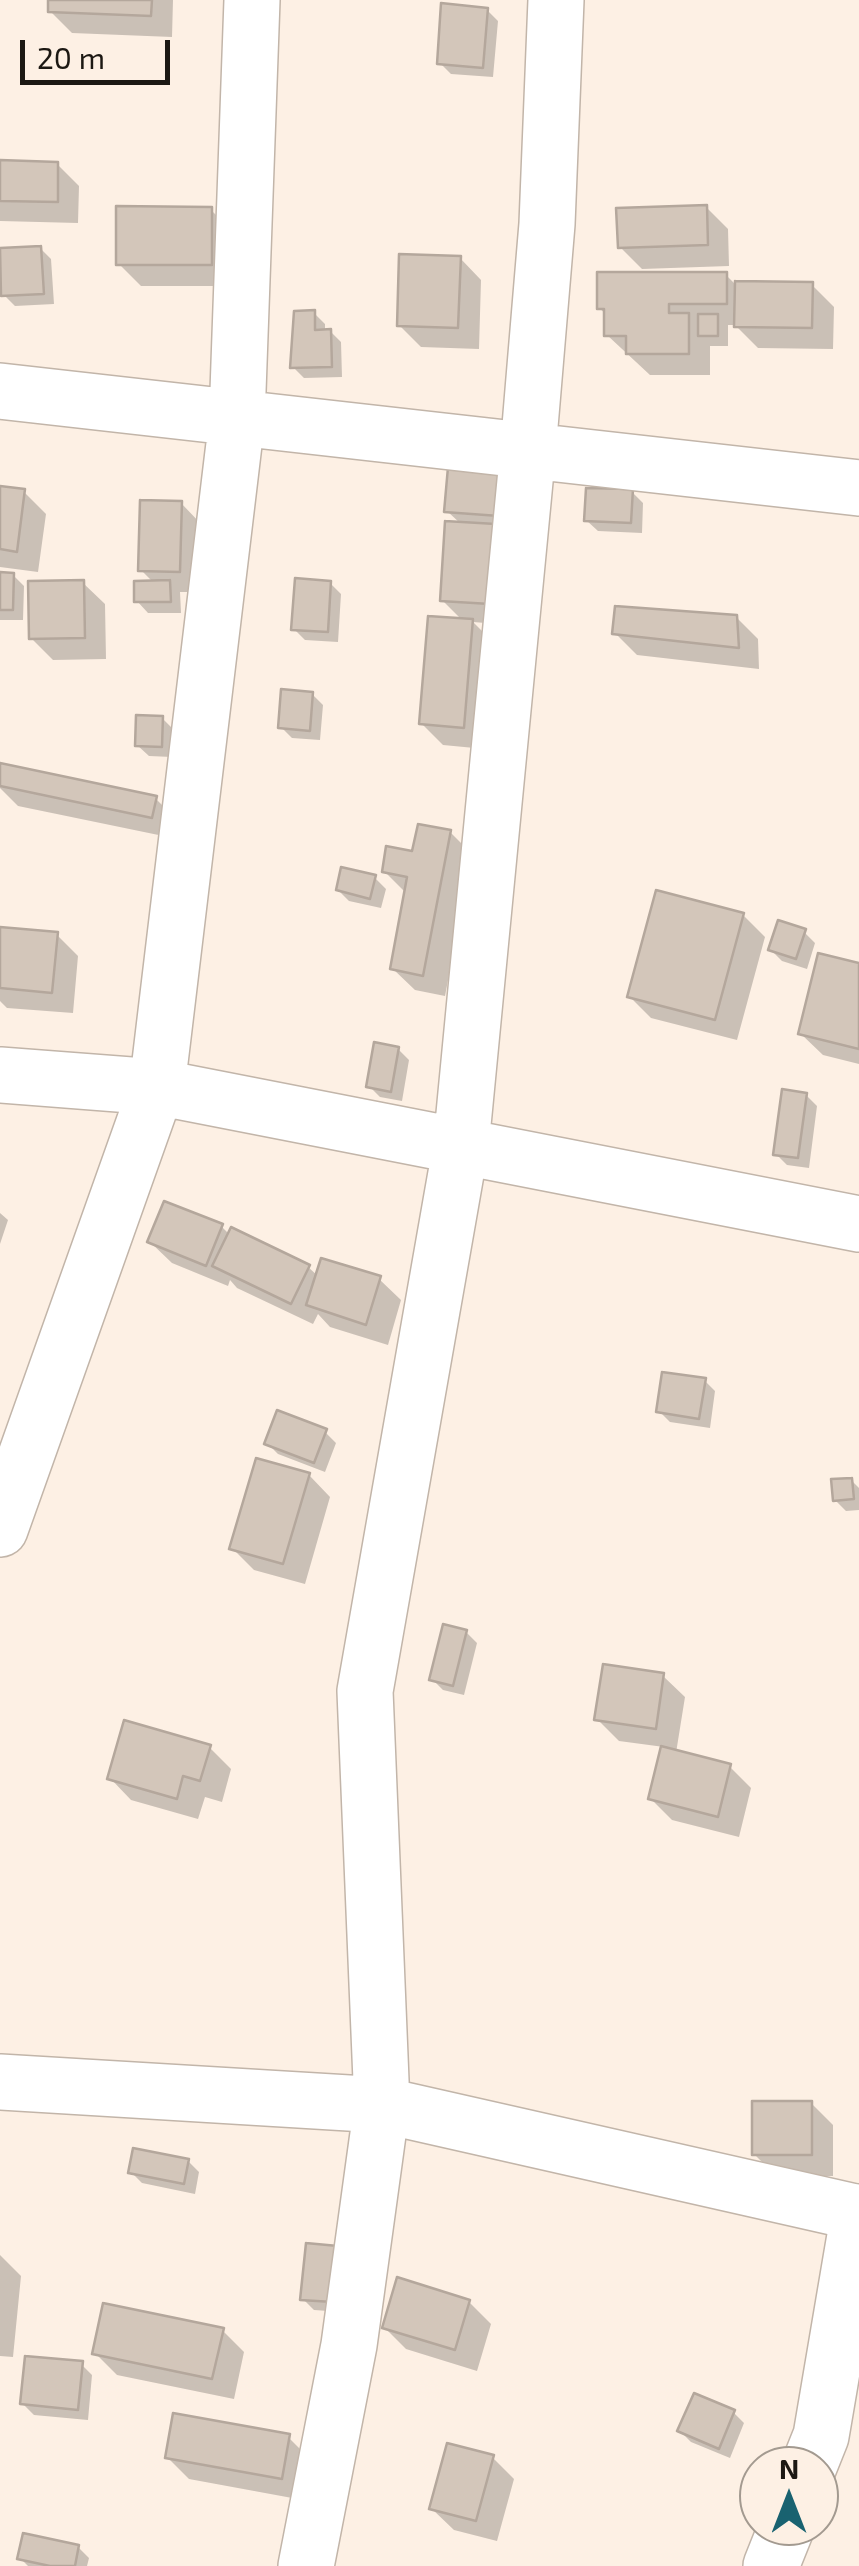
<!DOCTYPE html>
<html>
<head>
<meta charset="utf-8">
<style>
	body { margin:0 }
	#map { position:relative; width:859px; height:2566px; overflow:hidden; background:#fdf0e4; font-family:"Exo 2",sans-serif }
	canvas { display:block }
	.north { position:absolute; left:739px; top:2446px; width:100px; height:100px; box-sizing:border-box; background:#fdf0e4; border:2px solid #a39a90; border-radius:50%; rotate:0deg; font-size:28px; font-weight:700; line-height:40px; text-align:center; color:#1c1813 }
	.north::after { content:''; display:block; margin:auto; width:35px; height:45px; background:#196270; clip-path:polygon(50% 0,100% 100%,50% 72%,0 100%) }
	.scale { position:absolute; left:20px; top:40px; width:150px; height:45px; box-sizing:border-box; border:5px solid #1c1813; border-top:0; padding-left:12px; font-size:30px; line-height:35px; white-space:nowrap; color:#1c1813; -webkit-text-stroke:8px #fdf0e4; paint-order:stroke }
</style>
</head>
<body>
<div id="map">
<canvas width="859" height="2566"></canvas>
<div class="north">N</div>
<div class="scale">20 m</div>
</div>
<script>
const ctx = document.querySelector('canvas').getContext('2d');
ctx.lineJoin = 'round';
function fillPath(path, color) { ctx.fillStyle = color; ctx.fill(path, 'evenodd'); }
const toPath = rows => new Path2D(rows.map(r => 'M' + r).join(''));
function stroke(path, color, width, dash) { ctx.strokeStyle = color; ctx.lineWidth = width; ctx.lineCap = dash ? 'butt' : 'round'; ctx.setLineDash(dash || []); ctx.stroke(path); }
const shadow = toPath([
	[51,0,173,0,172,37,72,33,50,11],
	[487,10,498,21,493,77,451,74,440,63],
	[0,163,57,164,79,186,78,223,0,221],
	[706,207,728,229,729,266,642,269,620,247],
	[211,210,233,232,233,286,141,286,119,264],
	[40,248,51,259,54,304,15,306,4,295],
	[460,258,481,280,479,349,421,347,399,325],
	[726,275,735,284,812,285,834,307,833,349,758,348,735,325,728,325,728,346,710,346,710,375,650,375,607,335,607,315,599,308],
	[314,313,325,324,325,332,330,331,341,342,342,377,304,378,293,367],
	[501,473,511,625,473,622,494,643,485,749,443,745,421,723,463,621,442,600,461,524,447,511],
	[0,488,24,492,46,514,38,572,0,567],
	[632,492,643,503,642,533,598,531,586,520],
	[181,503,202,525,201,592,180,592,181,613,148,613,137,601,154,583,141,570],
	[0,575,13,575,24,586,23,620,0,620],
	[83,583,105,604,106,659,53,660,31,638],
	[330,583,341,594,338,642,305,640,294,629],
	[736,617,758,639,759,669,637,655,615,633],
	[312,694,323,705,320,740,292,738,281,727],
	[162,718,173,729,172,757,149,756,137,745],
	[0,765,155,798,177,820,173,838,18,806,0,788],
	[450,832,472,854,445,996,415,990,393,969,407,894,384,871],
	[375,878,386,889,381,908,349,901,338,890],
	[743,915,765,937,737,1040,651,1018,629,996],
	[0,930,56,934,78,956,73,1013,7,1008,0,1001],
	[804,932,815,943,807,969,782,961,771,950],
	[859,965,859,1064,823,1055,801,1034],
	[398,1049,409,1060,402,1101,380,1097,369,1086],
	[806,1095,817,1106,809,1168,787,1165,776,1154],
	[0,1213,8,1220,0,1244],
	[221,1226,230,1235,308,1267,318,1276,379,1279,401,1300,388,1345,330,1327,318,1314,313,1324,237,1288,230,1280,228,1286,172,1263,150,1242],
	[704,1380,715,1391,710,1428,670,1422,659,1411],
	[325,1432,336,1443,325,1472,278,1454,267,1443],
	[309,1475,330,1497,305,1584,254,1570,232,1548],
	[851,1480,859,1488,859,1510,846,1511,835,1500],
	[466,1632,477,1643,464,1695,443,1690,432,1679],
	[663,1676,685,1697,676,1753,729,1766,751,1788,739,1837,672,1820,650,1798,664,1747,619,1741,597,1719],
	[209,1747,231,1769,222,1802,205,1797,198,1819,131,1800,110,1778],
	[811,2103,833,2125,833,2176,776,2176,754,2154],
	[188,2161,199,2172,195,2194,142,2183,131,2172],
	[337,2249,343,2312,314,2310,303,2299],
	[0,2255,21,2276,13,2357,0,2356],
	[469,2302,491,2324,477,2371,406,2349,384,2327],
	[222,2330,244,2352,234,2399,117,2375,95,2353],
	[81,2364,92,2375,88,2420,34,2415,23,2404],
	[733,2412,744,2423,730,2458,691,2442,680,2431],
	[288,2437,310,2459,303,2500,189,2479,167,2457],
	[492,2457,514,2479,497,2541,454,2530,432,2509],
	[78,2547,89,2558,87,2566,28,2566,20,2558]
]);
const building = toPath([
	[48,0,152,0,151,16,48,12,48,0],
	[441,3,488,8,483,68,437,64,441,3],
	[0,160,58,162,58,202,0,201,0,160],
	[707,205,708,245,618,248,616,208,707,205],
	[116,206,212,207,212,265,116,265,116,206],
	[41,246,44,294,1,296,0,248,41,246],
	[399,254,461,256,458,328,397,326,399,254],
	[597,272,727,272,727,304,669,304,669,313,689,313,689,354,626,354,626,336,604,336,604,309,597,309,597,272],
	[735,281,813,282,812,328,734,327,735,281],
	[315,310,315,330,331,329,332,367,290,368,294,311,315,310],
	[698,314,718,314,718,336,698,336,698,314],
	[448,467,502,470,499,516,444,512,448,467],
	[0,486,25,489,17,552,0,549,0,486],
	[586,488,633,489,631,523,584,521,586,488],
	[140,500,182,501,180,572,138,571,140,500],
	[445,521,496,524,490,604,440,601,445,521],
	[0,572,14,573,13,610,0,610,0,572],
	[295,578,331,581,328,632,291,630,295,578],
	[84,580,85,638,29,639,28,581,84,580],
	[170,580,171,602,134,602,134,581,170,580],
	[615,606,737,615,739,648,612,634,615,606],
	[428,616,473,619,464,728,419,724,428,616],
	[281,689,313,692,310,731,278,728,281,689],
	[136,715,163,716,162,747,135,746,136,715],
	[0,763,157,796,152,818,0,786,0,763],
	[418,824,451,830,423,976,390,969,407,877,382,872,386,846,412,851,418,824],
	[341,867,376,875,370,899,336,890,341,867],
	[656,890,744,913,715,1020,627,997,656,890],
	[778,920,806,929,796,959,768,950,778,920],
	[0,927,58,932,52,993,0,988,0,927],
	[818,953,859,963,859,1049,798,1034,818,953],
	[374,1042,399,1047,391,1092,366,1087,374,1042],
	[782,1089,807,1093,798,1158,773,1155,782,1089],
	[164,1201,223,1224,206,1266,147,1242,164,1201],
	[231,1227,310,1265,291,1304,212,1266,231,1227],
	[321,1258,381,1276,366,1325,306,1305,321,1258],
	[662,1372,706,1378,699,1419,656,1412,662,1372],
	[277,1410,327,1429,314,1463,264,1444,277,1410],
	[256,1458,310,1473,283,1564,229,1549,256,1458],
	[852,1478,854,1499,833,1501,831,1479,852,1478],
	[443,1624,467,1630,453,1686,429,1680,443,1624],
	[603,1664,664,1673,656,1729,594,1720,603,1664],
	[124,1720,211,1745,200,1781,183,1776,177,1799,107,1779,124,1720],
	[661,1746,731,1764,718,1817,648,1799,661,1746],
	[752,2101,812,2101,812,2155,752,2155,752,2101],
	[133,2148,189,2159,184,2184,128,2173,133,2148],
	[306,2243,338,2246,333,2302,300,2300,306,2243],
	[397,2277,470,2300,455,2350,382,2328,397,2277],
	[103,2303,224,2328,212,2379,92,2354,103,2303],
	[25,2356,83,2361,78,2410,20,2404,25,2356],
	[694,2393,735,2410,719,2449,677,2431,694,2393],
	[173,2413,290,2434,282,2479,165,2458,173,2413],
	[447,2443,494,2455,476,2521,429,2509,447,2443],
	[23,2533,79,2545,75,2566,50,2566,17,2559,23,2533]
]);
const minor = toPath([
	[0,391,859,488],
	[0,1075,157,1087,859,1224],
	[0,1529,157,1087,237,419,252,0],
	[0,2082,382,2105,859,2213],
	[809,2466,821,2436,859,2212],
	[306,2566,349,2345,382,2105,365,1691,461,1145,528,450,547,224,556,0],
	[771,2566,787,2526]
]);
fillPath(shadow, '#0003');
fillPath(building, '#d3c6ba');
stroke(building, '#b4a79c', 2.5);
stroke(minor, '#c2b5a9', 58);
stroke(minor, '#fff', 55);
</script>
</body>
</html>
